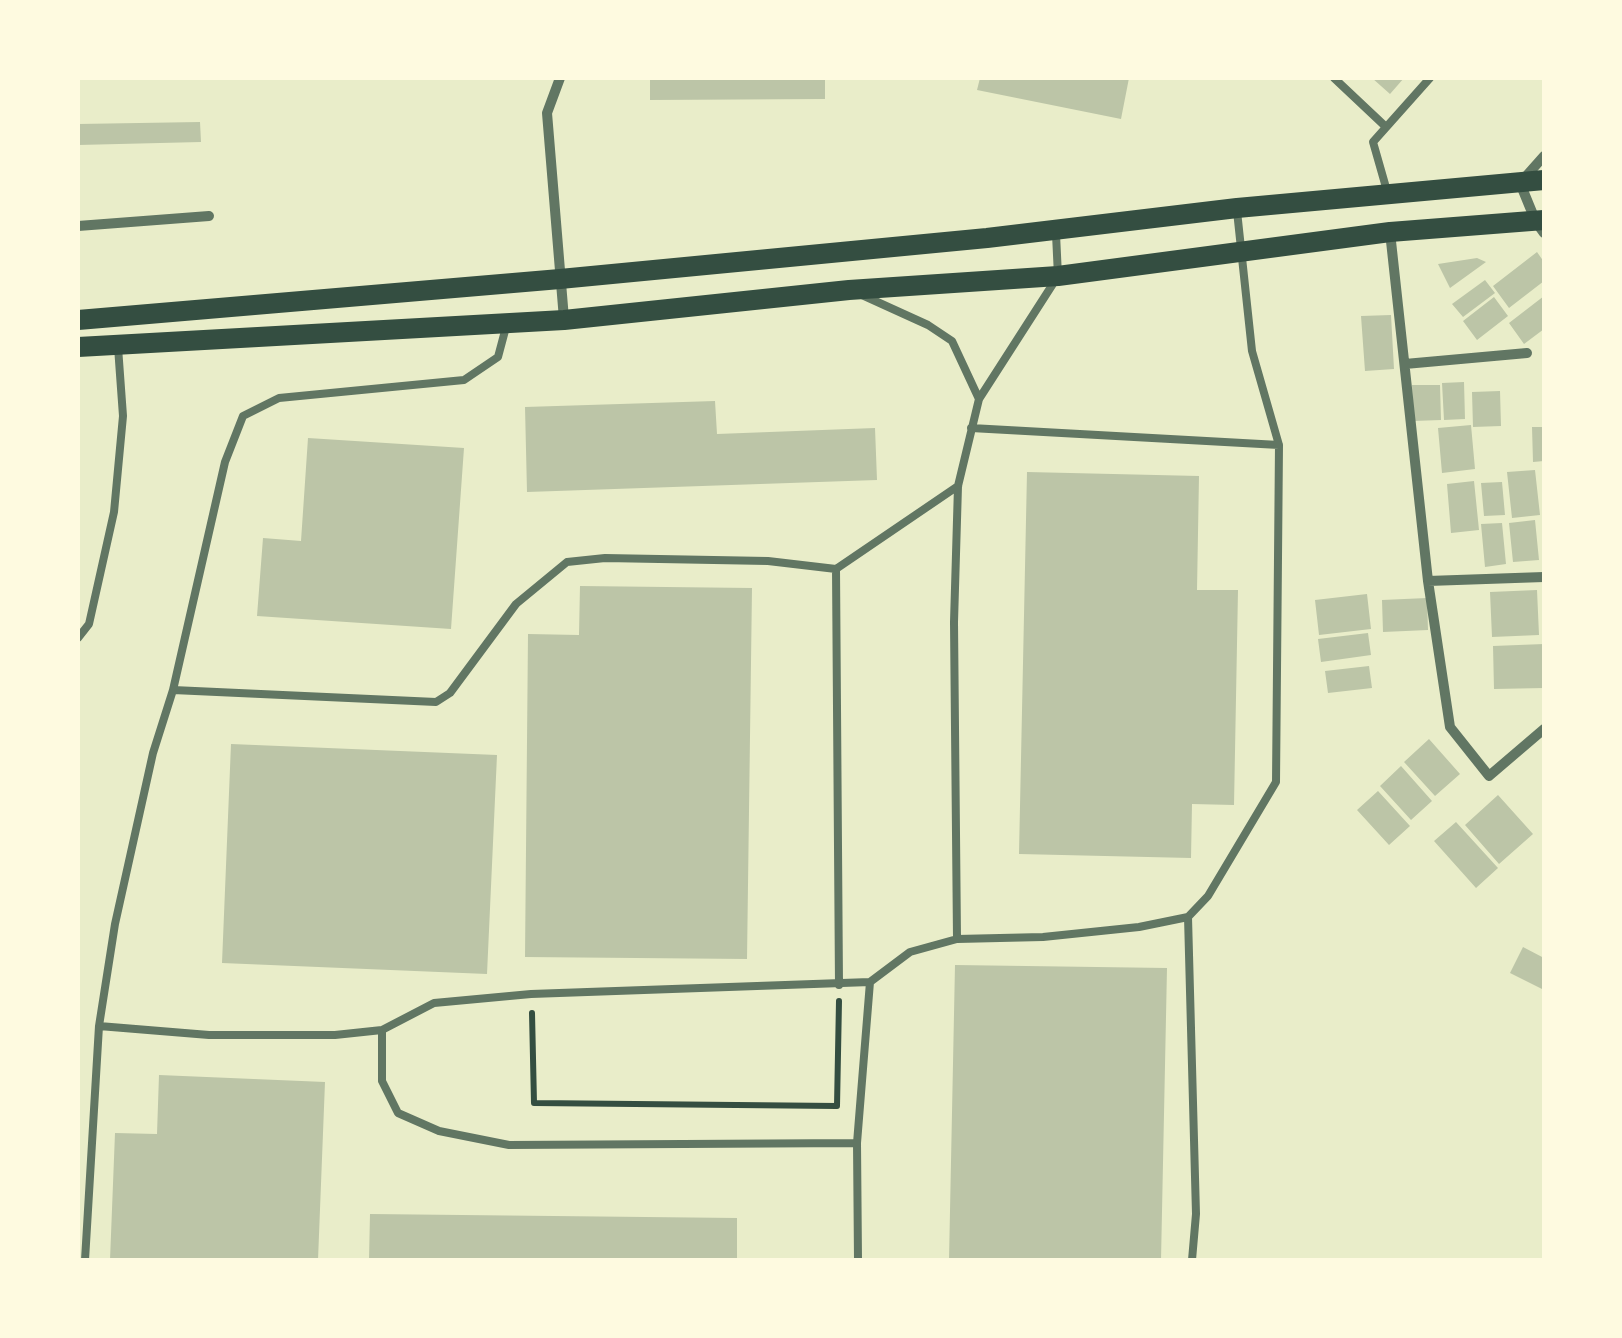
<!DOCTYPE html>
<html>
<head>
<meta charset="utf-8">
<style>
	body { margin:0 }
	#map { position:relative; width:1622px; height:1338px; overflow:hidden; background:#e9edc9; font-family:"Zilla Slab",serif }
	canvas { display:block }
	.frame { position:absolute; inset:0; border:80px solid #fefae0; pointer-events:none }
</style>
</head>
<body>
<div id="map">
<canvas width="1622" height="1338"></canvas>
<div class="frame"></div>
</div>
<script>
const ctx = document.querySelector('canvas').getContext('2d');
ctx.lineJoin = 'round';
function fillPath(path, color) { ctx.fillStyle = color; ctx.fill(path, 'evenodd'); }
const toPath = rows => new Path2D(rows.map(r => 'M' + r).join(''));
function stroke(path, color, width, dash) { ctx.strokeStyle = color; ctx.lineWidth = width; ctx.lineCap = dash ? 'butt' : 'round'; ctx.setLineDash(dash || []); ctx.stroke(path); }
const building = toPath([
	[650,78,825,78,825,99,650,100],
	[980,78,1129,78,1121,119,977,90],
	[1372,78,1404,78,1390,94],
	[200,122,201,142,78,145,78,124],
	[1537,252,1544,262,1544,281,1509,308,1493,286],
	[1477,258,1486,262,1450,288,1438,264],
	[1485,280,1495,293,1463,317,1452,304],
	[1544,296,1544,329,1524,344,1509,323],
	[1494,297,1508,316,1477,340,1463,321],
	[1391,315,1394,369,1365,371,1361,316],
	[1464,382,1465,419,1444,420,1442,383],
	[1412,385,1440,385,1441,420,1413,421],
	[1500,391,1501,426,1473,427,1472,392],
	[715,401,717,434,875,428,877,480,527,492,525,407],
	[1471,425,1475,469,1442,473,1438,428],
	[1532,427,1544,427,1544,461,1533,462],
	[308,438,464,448,451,629,257,616,263,538,301,541],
	[1535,470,1540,515,1512,518,1507,472],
	[1027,472,1199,476,1197,590,1238,590,1234,805,1192,804,1191,858,1019,854],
	[1474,481,1479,530,1451,533,1447,484],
	[1502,482,1505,515,1484,516,1481,483],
	[1535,520,1539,560,1513,562,1509,523],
	[1502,523,1506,564,1485,567,1481,524],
	[580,586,752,588,747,959,525,957,528,634,579,635],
	[1537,590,1539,635,1492,637,1490,592],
	[1367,594,1371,629,1319,635,1315,600],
	[1427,598,1428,630,1383,632,1382,600],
	[1368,633,1371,655,1321,662,1318,639],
	[1544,644,1544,688,1494,689,1493,646],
	[1369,666,1372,688,1328,693,1325,671],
	[1429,739,1460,774,1435,796,1404,762],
	[231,744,497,755,487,974,222,963],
	[1401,766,1432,801,1411,820,1380,786],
	[1378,791,1410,826,1389,845,1357,810],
	[1498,795,1533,834,1499,864,1465,825],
	[1456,822,1498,868,1476,888,1434,841],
	[1523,947,1544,958,1544,990,1510,973],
	[955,965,1167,968,1161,1260,949,1260],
	[159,1075,325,1082,318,1260,110,1260,115,1133,157,1134],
	[370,1214,737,1218,737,1260,369,1260]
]);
const path = toPath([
	[532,1013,534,1103,837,1106,839,1001]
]);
const service = toPath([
	[1334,78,1386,127],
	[1387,191,1373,142,1430,78],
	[862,295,928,325,952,341,979,399],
	[971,428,1279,445],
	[836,569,839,985],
	[78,638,89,624,114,512,123,416,118,347],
	[173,690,225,462,243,416,279,398,464,380,498,357,506,327],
	[1188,917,1196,1214,1192,1260],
	[957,939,954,622,958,486,979,399,1058,276,1056,234],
	[382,1030,335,1035,209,1035,99,1026,115,924,153,753,173,690,436,702,450,693,516,604,567,562,605,558,768,561,836,569,958,486],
	[857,1143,509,1145,439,1131,398,1113,382,1081,382,1030,434,1003,531,994,870,982,910,952,957,939,1043,937,1139,927,1188,917,1208,896,1276,782,1279,445,1252,351,1237,211],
	[85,1260,99,1026],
	[858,1260,857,1143,870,982]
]);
const minor = toPath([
	[560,78,547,113,564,319],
	[1544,156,1520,183,1536,222,1544,233],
	[78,226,209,216],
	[1390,232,1428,581,1450,727,1489,776,1544,729],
	[1405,364,1527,353],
	[1428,581,1544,577]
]);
const secondary = toPath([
	[78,320,560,279,987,238,1237,208,1544,180],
	[78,347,564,320,849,290,1058,276,1390,232,1544,220]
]);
fillPath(building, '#bcc5a7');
stroke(path, '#344e41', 6);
stroke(service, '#617663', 8);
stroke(minor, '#617663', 10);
stroke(secondary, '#344e41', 20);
</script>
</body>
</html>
